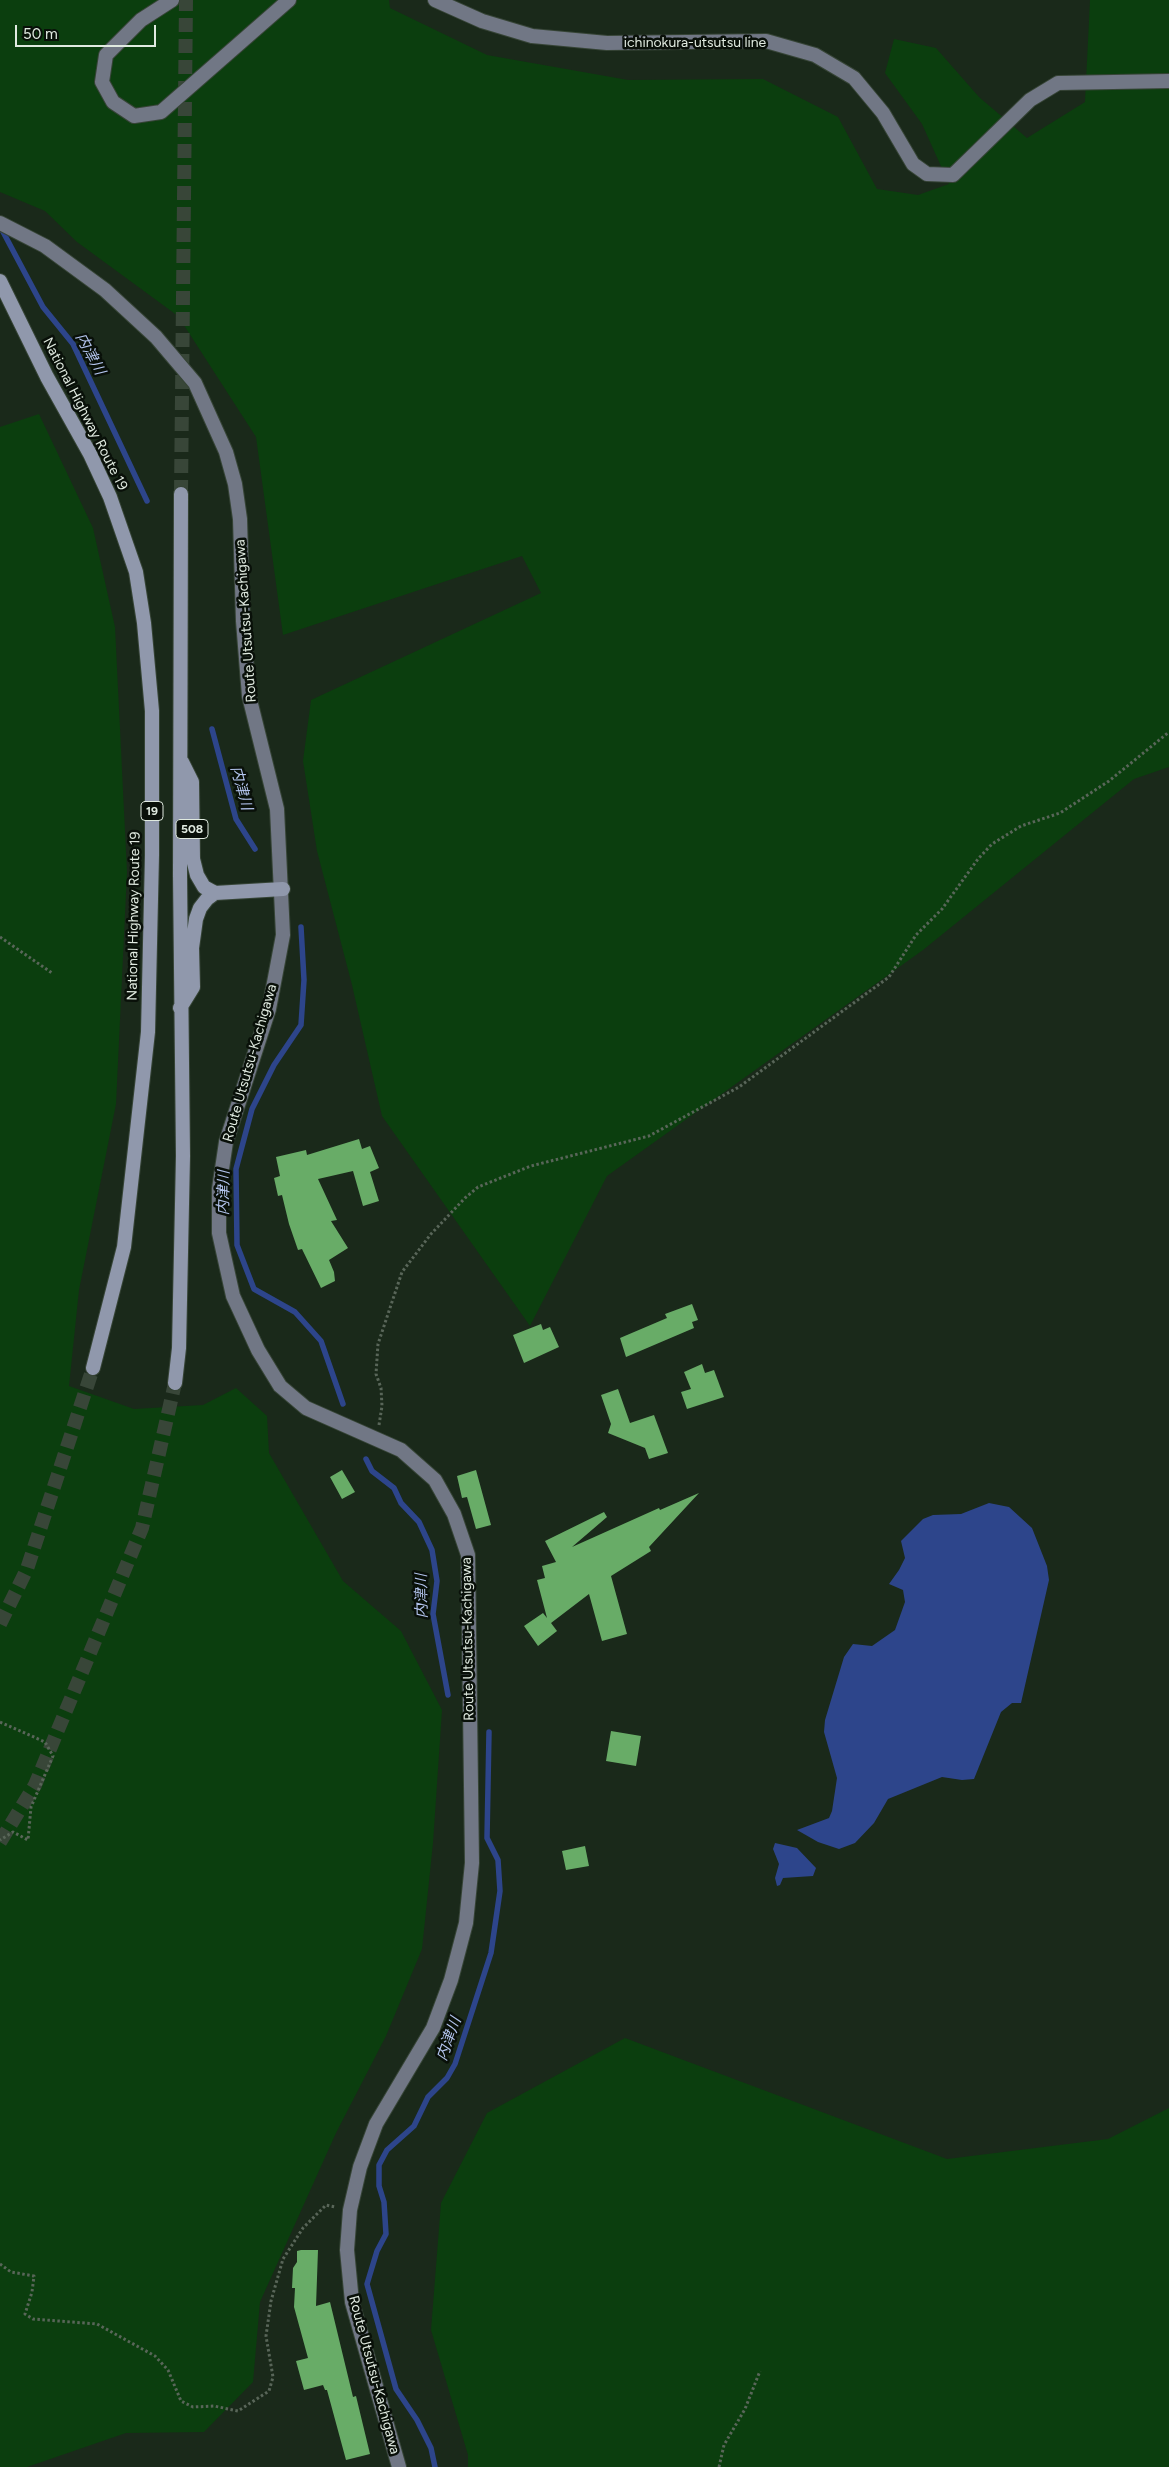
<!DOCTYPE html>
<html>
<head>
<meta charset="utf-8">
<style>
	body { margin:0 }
	#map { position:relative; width:1169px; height:2467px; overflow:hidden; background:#1a291a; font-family:Figtree,sans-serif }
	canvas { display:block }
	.scale { position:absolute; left:15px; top:25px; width:141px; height:22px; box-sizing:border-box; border:2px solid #e0eae0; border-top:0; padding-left:6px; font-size:15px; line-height:18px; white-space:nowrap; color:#e0eae0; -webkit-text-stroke:4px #091009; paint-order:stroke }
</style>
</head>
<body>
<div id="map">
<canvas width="1169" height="2467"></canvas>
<div class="scale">50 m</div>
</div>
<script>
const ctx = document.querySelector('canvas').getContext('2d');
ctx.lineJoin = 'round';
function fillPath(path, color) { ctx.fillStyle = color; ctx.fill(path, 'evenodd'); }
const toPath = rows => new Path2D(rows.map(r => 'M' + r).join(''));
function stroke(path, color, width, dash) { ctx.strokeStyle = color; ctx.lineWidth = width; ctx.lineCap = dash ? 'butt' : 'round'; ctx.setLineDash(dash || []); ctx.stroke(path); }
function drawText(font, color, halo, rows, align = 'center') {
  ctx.font = font + ' Figtree,"Noto Sans JP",sans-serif'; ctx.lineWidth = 5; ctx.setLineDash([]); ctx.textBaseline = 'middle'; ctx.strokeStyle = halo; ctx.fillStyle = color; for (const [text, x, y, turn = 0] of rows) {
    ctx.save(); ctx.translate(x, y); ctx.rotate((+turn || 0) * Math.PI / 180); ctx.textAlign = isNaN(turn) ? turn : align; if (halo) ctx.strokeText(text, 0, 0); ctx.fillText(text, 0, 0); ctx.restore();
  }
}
const green = toPath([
	[0,0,389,0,390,8,487,55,628,80,763,79,838,117,877,189,918,195,949,184,922,124,885,73,894,39,936,48,979,97,1027,138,1085,102,1090,0,1169,0,1169,767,1134,779,923,950,607,1176,530,1326,382,1116,352,985,317,851,303,761,311,700,541,593,522,556,283,635,256,437,178,316,77,242,45,211,0,192],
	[39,414,93,528,115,627,127,872,116,1104,79,1290,69,1386,134,1409,203,1405,236,1388,267,1416,269,1453,343,1581,401,1631,442,1710,433,1843,422,1949,386,2036,336,2133,260,2302,253,2382,204,2432,126,2433,27,2467,0,2467,0,427],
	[625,2038,947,2159,1108,2139,1169,2108,1169,2467,468,2467,468,2455,431,2330,441,2203,487,2113]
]);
const water = toPath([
	[989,1503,1009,1507,1032,1528,1047,1566,1049,1580,1021,1703,1012,1703,1001,1712,974,1779,962,1780,942,1777,888,1799,874,1823,855,1843,839,1849,818,1842,797,1830,829,1818,832,1811,837,1778,824,1732,825,1720,844,1657,853,1644,872,1646,895,1630,905,1602,903,1590,889,1584,899,1570,905,1558,901,1541,923,1519,933,1515,961,1514],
	[775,1843,797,1848,816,1868,813,1876,783,1878,780,1885,777,1886,775,1878,779,1864,773,1849]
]);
const stream = toPath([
	[1,228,43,307,73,344,147,501],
	[212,729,236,819,255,849],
	[301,927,304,980,301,1025,274,1065,252,1109,236,1169,237,1245,254,1289,295,1312,321,1341,343,1404],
	[366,1459,372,1471,394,1488,401,1503,419,1522,432,1550,437,1581,433,1614,448,1695],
	[435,2467,431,2448,417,2420,396,2389,367,2284,377,2251,386,2234,384,2202,379,2186,379,2165,387,2150,414,2126,428,2097,447,2078,455,2064,491,1953,500,1891,498,1860,487,1838,489,1732]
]);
const building = toPath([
	[359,1139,362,1149,370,1146,379,1168,370,1172,379,1201,363,1206,353,1171,318,1179,337,1220,331,1221,348,1248,329,1260,334,1272,335,1281,321,1288,302,1249,298,1250,289,1224,282,1195,278,1196,274,1178,280,1176,276,1157,306,1150,307,1155],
	[692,1304,698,1320,692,1322,694,1328,626,1357,620,1338,667,1318,665,1314],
	[541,1324,543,1330,550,1327,559,1347,524,1363,513,1335],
	[702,1364,705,1373,714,1370,724,1397,687,1409,681,1392,691,1389,684,1372],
	[618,1389,630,1423,654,1415,668,1453,649,1459,645,1448,608,1433,611,1424,601,1395],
	[342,1470,355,1492,342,1499,330,1477],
	[476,1470,491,1525,476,1529,467,1497,462,1498,457,1476],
	[699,1493,649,1547,651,1551,611,1576,627,1634,602,1641,589,1594,551,1623,557,1631,538,1646,524,1626,543,1613,547,1618,537,1580,545,1578,542,1566,556,1562,545,1541,604,1512,607,1517,572,1547,659,1508,660,1510],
	[611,1731,641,1736,636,1766,606,1761],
	[585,1846,589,1866,566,1870,562,1851],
	[301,2250,318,2250,316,2306,330,2302,353,2397,356,2396,370,2454,346,2460,327,2390,325,2390,323,2385,304,2390,296,2361,308,2358,294,2307,295,2288,292,2288,293,2268,297,2262,297,2251]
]);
const trunkTunnel = toPath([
	[181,494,186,0],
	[0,1624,27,1569,93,1368],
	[0,1842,35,1785,142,1528,175,1383]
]);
const path = toPath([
	[0,937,52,973],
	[379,1425,382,1406,381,1388,376,1374,378,1344,402,1272,431,1234,465,1198,478,1187,531,1166,649,1136,739,1087,889,977,916,935,942,909,978,859,992,844,1021,826,1060,813,1109,781,1169,732],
	[0,1722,45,1742,53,1756,31,1807,28,1840,13,1832,0,1840],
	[0,2264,11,2272,34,2276,32,2292,25,2314,33,2319,97,2324,155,2356,168,2370,181,2401,193,2407,214,2406,238,2411,269,2391,273,2377,266,2336,271,2301,283,2259,303,2228,326,2205,335,2207],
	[719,2467,724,2445,745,2409,760,2371]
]);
const secondary = toPath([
	[172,0,141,20,106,55,102,82,113,102,134,116,161,112,289,0],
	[435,0,482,21,532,36,607,43,766,41,815,55,854,78,883,113,913,164,927,174,953,175,1030,100,1058,83,1169,81],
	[0,223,45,246,105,290,156,337,195,383,226,452,235,484,240,519,243,621,249,696,277,809,283,935,269,1009,226,1142,219,1189,219,1233,233,1296,258,1350,280,1386,306,1408,401,1450,435,1480,454,1514,468,1555,472,1863,466,1923,451,1980,433,2028,376,2124,360,2167,350,2210,347,2250,352,2302,399,2467]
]);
const trunk = toPath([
	[0,281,47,377,90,454,110,497,136,572,144,623,152,711,152,855,148,1032,124,1247,93,1368],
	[182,762,192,782,193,859,197,875,204,887,215,893],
	[180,1008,193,987,192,948,196,919,200,908,207,899,215,893,283,889],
	[175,1383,179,1348,183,1156,180,874,181,494]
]);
const shields = [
	[152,811,22],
	[192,829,32]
];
const shieldNames = [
	["19",152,811],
	["508",192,829]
];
const streetNames = [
	["ichinokura-utsutsu line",695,43],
	["National Highway Route 19",85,414,63],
	["Route Utsutsu-Kachigawa",246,621,-94],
	["National Highway Route 19",134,916,-89],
	["Route Utsutsu-Kachigawa",250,1063,-74],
	["Route Utsutsu-Kachigawa",468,1639,-91],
	["Route Utsutsu-Kachigawa",374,2375,75]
];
const waterNames = [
	["内津川",90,354,62],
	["内津川",241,788,75],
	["内津川",224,1193,-89],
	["内津川",422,1596,-91],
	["内津川",449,2039,-70]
];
fillPath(green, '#0b3e0e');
fillPath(water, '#2d458b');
stroke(stream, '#2d458b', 5.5);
fillPath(building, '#68ac67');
stroke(trunkTunnel, '#384638', 14, [14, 7]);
stroke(secondary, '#364436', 16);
stroke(trunk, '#364436', 16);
stroke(path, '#596659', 3, [2.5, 2.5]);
stroke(secondary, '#717785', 14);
stroke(trunk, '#9098ac', 14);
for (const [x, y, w] of shields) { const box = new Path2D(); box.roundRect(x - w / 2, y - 9.5, w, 19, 4); ctx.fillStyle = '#091009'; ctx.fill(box); stroke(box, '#e0eae0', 1); }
drawText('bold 12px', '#e0eae0', null, shieldNames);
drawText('14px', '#e0eae0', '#091009', streetNames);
drawText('italic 15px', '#b2c3ec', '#091009', waterNames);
</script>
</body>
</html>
